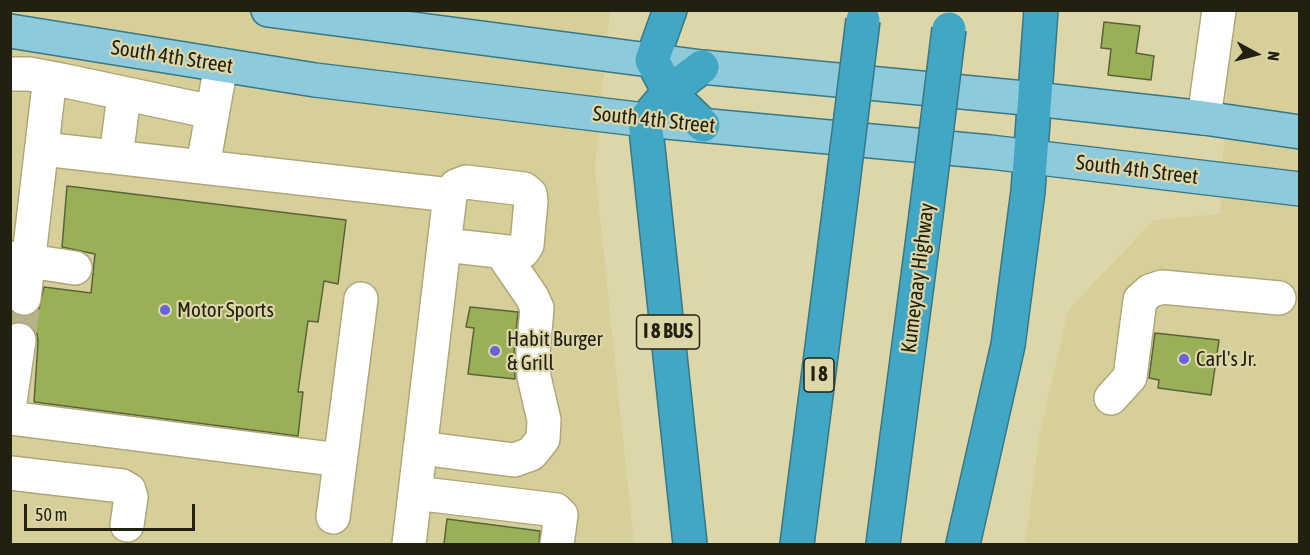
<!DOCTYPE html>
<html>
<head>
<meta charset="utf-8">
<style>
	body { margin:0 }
	#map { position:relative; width:1310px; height:555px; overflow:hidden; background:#ddd6a8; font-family:"Asap Condensed",sans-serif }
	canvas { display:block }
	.frame { position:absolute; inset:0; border:12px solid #22200e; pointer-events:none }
	.north { position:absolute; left:1226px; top:24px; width:60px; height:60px; -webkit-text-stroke:4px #ddd6a8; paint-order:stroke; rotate:97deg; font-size:16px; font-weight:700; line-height:24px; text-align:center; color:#22200e }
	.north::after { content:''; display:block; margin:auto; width:21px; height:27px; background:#22200e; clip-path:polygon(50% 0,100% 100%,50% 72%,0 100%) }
	.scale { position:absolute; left:24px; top:504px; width:171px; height:27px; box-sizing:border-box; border:3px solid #22200e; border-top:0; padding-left:8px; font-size:18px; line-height:21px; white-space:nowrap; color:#22200e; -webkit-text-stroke:4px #ddd6a8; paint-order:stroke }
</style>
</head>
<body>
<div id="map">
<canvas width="1310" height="555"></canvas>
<div class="frame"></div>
<div class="north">N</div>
<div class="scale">50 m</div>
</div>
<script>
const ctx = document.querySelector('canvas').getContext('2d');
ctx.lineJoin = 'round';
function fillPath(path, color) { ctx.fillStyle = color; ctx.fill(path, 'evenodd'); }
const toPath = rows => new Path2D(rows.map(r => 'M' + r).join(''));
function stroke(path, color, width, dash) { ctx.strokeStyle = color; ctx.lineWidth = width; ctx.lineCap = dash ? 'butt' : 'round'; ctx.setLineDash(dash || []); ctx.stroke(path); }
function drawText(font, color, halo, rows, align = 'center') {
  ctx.font = font + ' "Asap Condensed",sans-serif'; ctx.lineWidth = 4.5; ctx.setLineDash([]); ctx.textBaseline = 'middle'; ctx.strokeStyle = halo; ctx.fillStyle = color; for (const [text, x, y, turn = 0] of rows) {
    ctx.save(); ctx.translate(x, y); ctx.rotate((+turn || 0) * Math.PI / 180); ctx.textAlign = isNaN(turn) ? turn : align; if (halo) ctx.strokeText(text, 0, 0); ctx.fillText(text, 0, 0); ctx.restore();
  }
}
const built = toPath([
	[10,11,610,11,595,169,634,544,11,544],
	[1231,11,1299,11,1299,544,1025,544,1040,431,1069,309,1154,220,1220,214]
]);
const building = toPath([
	[1104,22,1140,26,1136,53,1154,56,1151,80,1108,75,1111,49,1101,48,1104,22],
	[67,186,346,220,338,284,324,281,318,322,308,321,298,392,303,392,298,436,34,402,38,342,37,334,31,326,22,322,10,324,10,310,21,316,32,315,39,309,44,287,91,293,95,254,62,247,67,186],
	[470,307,518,312,514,352,515,379,468,374,474,328,466,327,470,307],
	[1155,333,1219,340,1211,395,1158,388,1159,380,1149,378,1155,333],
	[447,519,540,531,539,544,444,544,447,519]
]);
const minorTunnel = toPath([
	[19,340,24,298]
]);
const minor = toPath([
	[10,74,29,74,61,80,212,112],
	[1204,118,1219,10],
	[43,149,450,195],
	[116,157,122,111],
	[203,166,221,65],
	[10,258,75,268],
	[24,298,48,94],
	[1111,398,1130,377,1140,300,1150,291,1162,287,1279,298],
	[10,402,19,340],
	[10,418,340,460],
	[420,448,514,460,531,454,543,439,544,420,534,377,533,354,537,308,532,297,506,259,507,252],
	[10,473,122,486,129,490,131,497,127,525],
	[415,493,556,510,561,515,557,544],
	[333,517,361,299],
	[409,544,450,195,456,186,466,182,524,189,530,194,531,201,527,245,523,251,516,253,445,245]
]);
const major = toPath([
	[268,10,702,67,1035,99,1204,118,1300,132],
	[10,31,315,80,645,120,990,152,1300,189]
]);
const highway = toPath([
	[670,10,652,60,669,92,703,125],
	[690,544,645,120,669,92,702,67],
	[797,544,840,206],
	[883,544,926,215],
	[963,544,1008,345,1028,191,1041,10]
]);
const highwayBridge = toPath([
	[840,206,863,20],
	[926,215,949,29]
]);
const markers = [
	[165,310,6,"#6761da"],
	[495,351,6,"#6761da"],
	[1184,359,6,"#6761da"]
];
const shields = [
	[668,332,63],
	[819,375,30]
];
const shieldNames = [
	["I 8 BUS",668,332],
	["I 8",819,375]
];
const streetNames = [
	["South 4th Street",172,57,9],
	["South 4th Street",654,120,6],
	["South 4th Street",1137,170,7],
	["Kumeyaay Highway",918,278,-83]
];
const poiNames = [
	["Motor Sports",177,310],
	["Habit Burger",507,339],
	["& Grill",507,363],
	["Carl's Jr.",1196,359]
];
fillPath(built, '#d7cf99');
fillPath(building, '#9ab056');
stroke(building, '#59633b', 1.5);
stroke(minorTunnel, '#b8b289', 33, [33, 16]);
stroke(minor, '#aea77a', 36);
stroke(major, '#377885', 36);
stroke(highway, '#377885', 36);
stroke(minor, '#fff', 33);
stroke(major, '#8ecadc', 33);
stroke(highway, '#42a7c5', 33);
stroke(highwayBridge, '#377885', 36, []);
stroke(highwayBridge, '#42a7c5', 33);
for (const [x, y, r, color] of markers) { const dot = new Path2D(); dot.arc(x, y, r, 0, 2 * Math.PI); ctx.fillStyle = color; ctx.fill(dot); stroke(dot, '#ddd6a8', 2); }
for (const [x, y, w] of shields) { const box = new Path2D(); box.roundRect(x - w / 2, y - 17, w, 34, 4.5); ctx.fillStyle = '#ddd6a8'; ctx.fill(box); stroke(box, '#22200e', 1.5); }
drawText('bold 20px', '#22200e', null, shieldNames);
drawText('21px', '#22200e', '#ddd6a8', streetNames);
drawText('21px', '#22200e', '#ddd6a8', poiNames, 'left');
</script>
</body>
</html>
